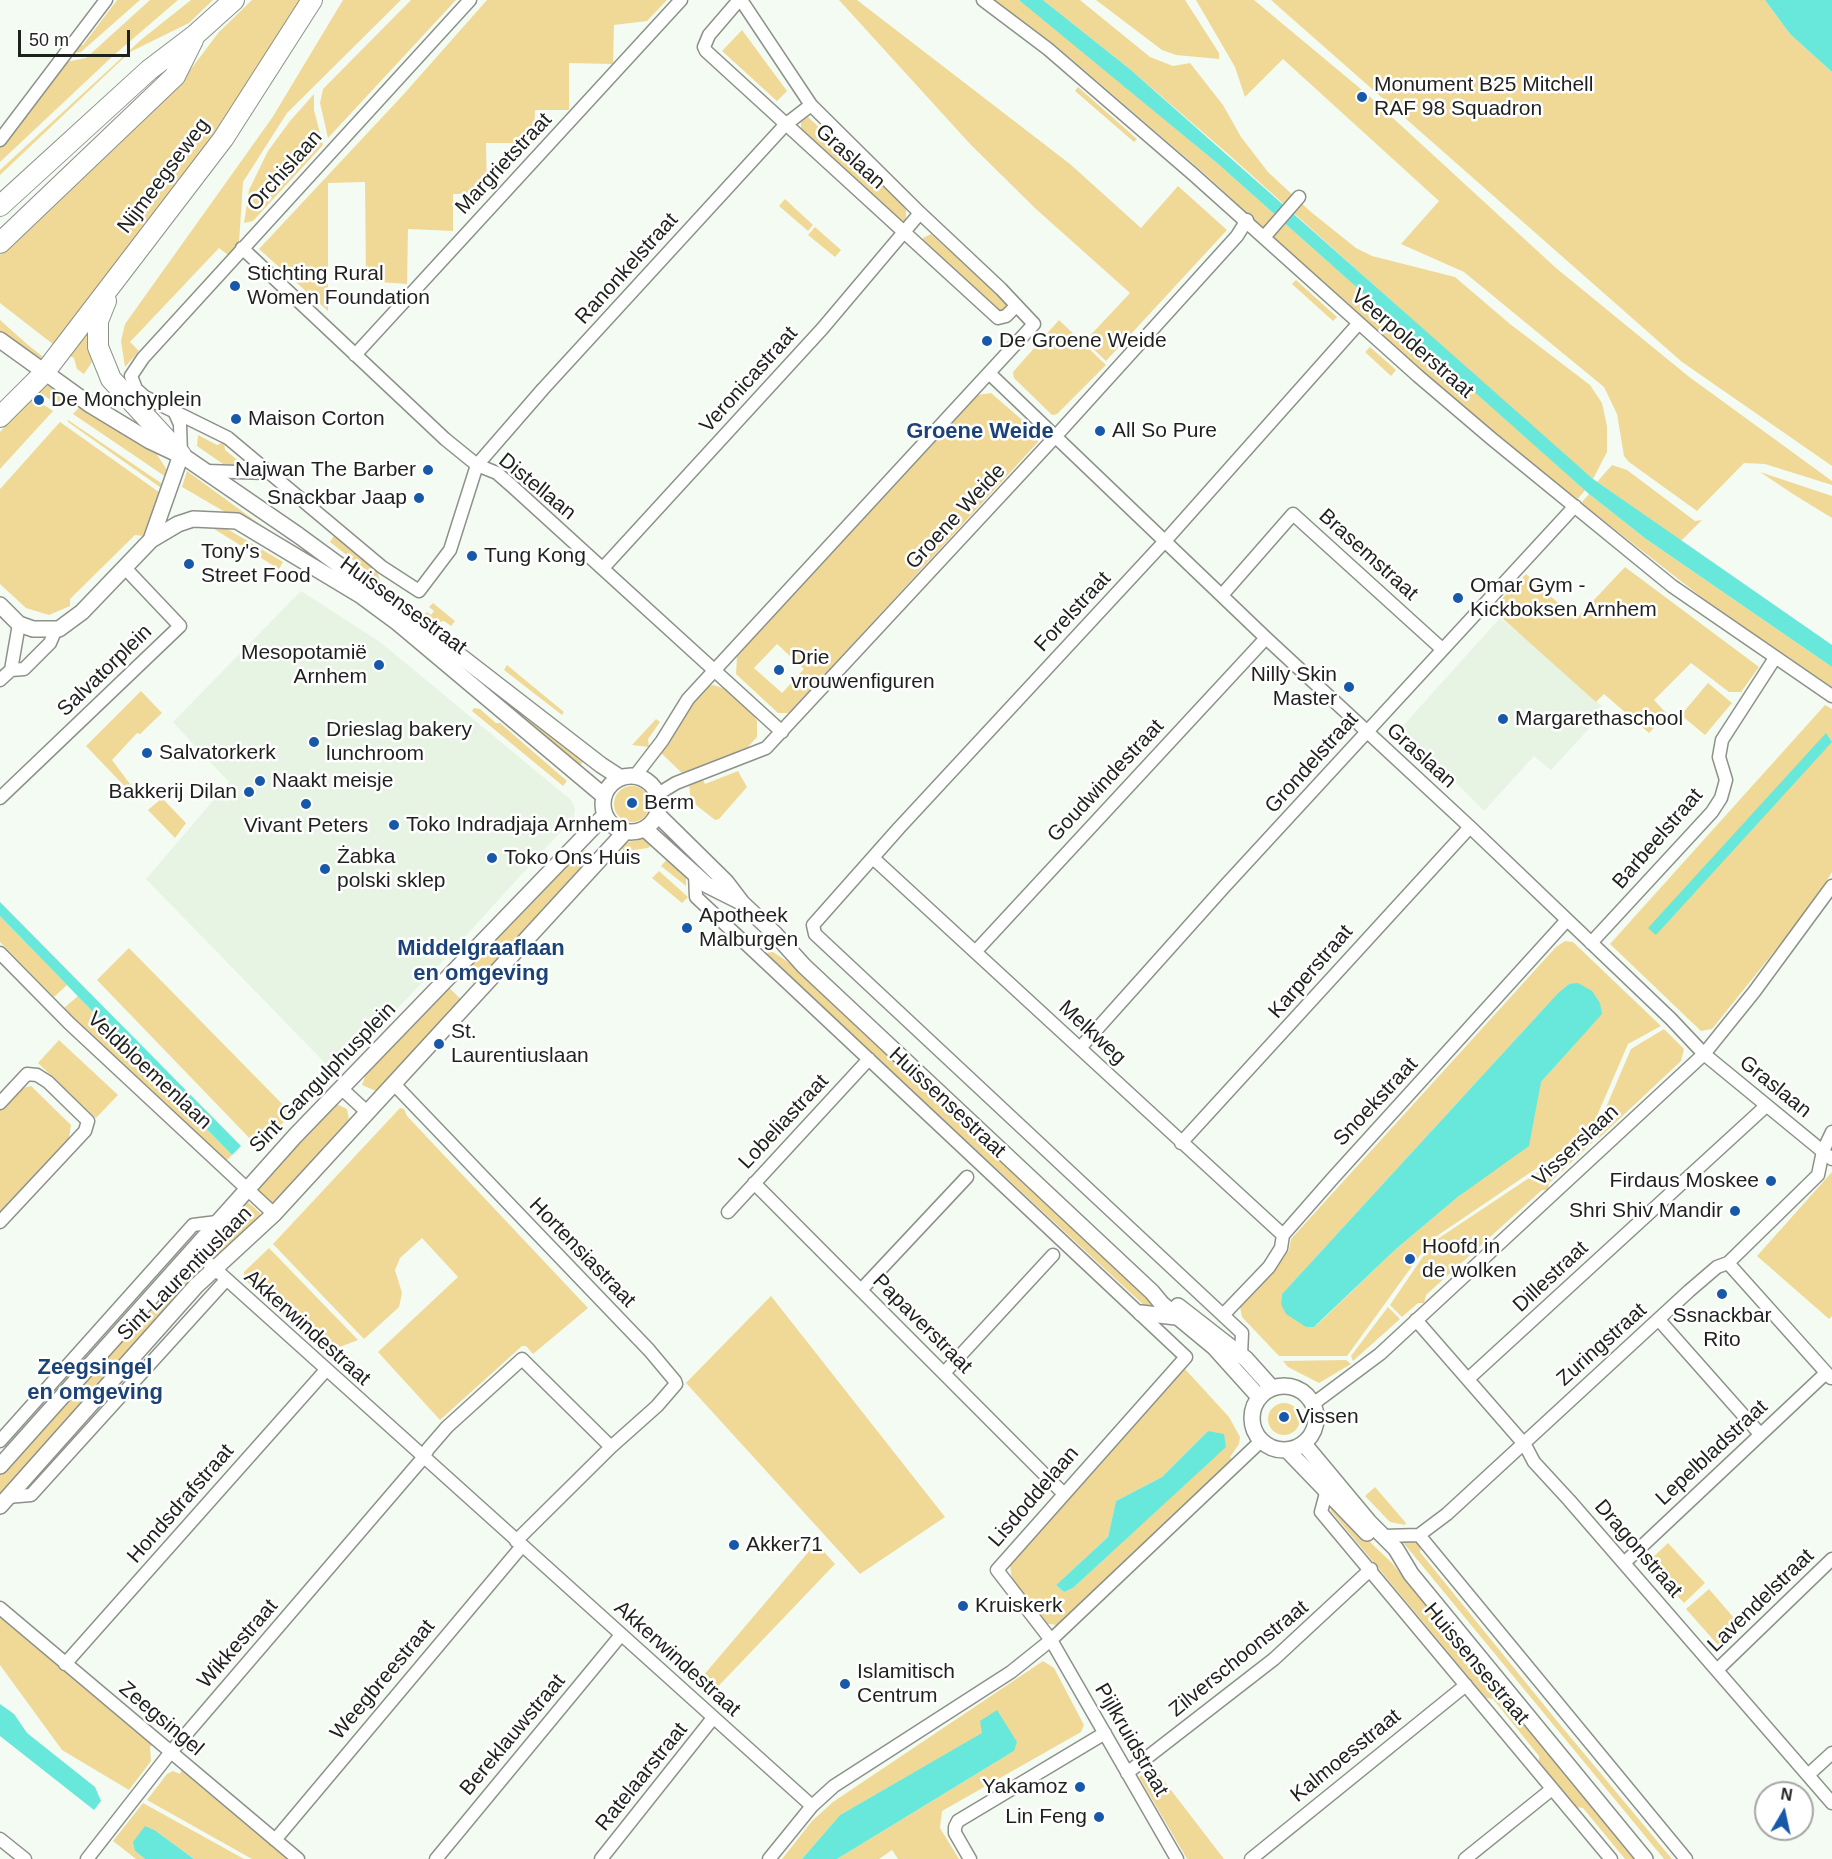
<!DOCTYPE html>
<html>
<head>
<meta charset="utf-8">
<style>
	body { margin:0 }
	#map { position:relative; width:1832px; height:1859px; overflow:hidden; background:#f4fbf2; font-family:Arial,sans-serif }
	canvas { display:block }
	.north { position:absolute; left:1754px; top:1781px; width:60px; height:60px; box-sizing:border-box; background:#fff; border:2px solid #a5a6a5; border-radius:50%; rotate:9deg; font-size:16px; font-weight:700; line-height:24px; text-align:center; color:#1f211e }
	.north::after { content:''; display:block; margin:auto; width:21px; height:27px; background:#1858a8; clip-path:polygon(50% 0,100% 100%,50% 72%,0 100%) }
	.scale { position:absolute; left:18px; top:30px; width:112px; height:27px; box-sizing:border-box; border:3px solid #1f211e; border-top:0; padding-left:8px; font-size:18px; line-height:21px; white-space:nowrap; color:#1f211e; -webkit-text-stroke:4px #fff; paint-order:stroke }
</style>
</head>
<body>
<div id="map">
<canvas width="1832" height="1859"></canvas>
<div class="north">N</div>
<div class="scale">50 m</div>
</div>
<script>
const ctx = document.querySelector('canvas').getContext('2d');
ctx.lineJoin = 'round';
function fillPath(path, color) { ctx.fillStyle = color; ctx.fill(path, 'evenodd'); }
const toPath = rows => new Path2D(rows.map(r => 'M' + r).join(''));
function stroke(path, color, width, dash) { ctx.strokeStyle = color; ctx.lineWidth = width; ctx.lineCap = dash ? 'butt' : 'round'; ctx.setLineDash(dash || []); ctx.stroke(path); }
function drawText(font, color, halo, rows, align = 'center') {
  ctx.font = font + ' Arial,sans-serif'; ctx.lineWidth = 5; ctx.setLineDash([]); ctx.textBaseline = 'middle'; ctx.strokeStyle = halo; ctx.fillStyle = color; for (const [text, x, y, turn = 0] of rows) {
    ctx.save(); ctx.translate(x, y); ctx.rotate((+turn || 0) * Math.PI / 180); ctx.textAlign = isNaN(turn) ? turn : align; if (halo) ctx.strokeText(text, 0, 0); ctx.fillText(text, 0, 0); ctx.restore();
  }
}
const built = toPath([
	[301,591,380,642,571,800,575,809,574,817,440,964,340,1068,335,1070,329,1067,146,879,229,782,173,722],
	[1500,618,1551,659,1606,710,1551,770,1534,756,1484,811,1401,728]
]);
const green = toPath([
	[117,0,140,0,81,52,70,54,77,45,83,45],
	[150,0,178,0,114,55,0,162,0,146,65,62,86,58],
	[191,0,213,0,189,23,130,52,0,175,0,170,142,39],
	[252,0,302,0,216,131,144,230,104,277,54,345,0,303,0,255,138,126,181,82,219,32],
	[343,0,401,0,287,113,243,182,239,243,228,255,219,248,130,342,139,351,125,367,121,341,125,324,272,118],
	[411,0,456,0,328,138,320,103,323,89],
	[487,0,667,0,647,21,614,25,613,64,569,63,569,110,535,110,534,143,486,143,487,194,453,194,453,231,408,229,407,284,366,281,365,182,328,183,328,311,259,249,403,95],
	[839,0,857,0,1070,164,1141,228,1178,186,1227,230,1106,361,1085,341,1130,293,1036,209,971,145],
	[994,0,1019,0,1029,7,1217,163,1585,490,1577,500,1500,441,1386,342,1205,174,1055,45],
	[1043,0,1080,0,1150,57,1173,66,1190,63,1223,105,1241,137,1268,172,1311,212,1356,248,1372,256,1455,277,1510,324,1590,385,1602,403,1607,426,1607,452,1593,479,1545,439,1227,153,1131,70],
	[1096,0,1185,0,1219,53,1219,59,1176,55,1162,50],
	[1196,0,1254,0,1362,90,1359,95,1363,99,1369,96,1556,268,1688,376,1832,481,1832,485,1765,464,1744,463,1697,511,1629,462,1624,456,1617,414,1604,387,1464,272,1401,244,1439,201,1283,59,1245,97,1235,67],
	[1271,0,1765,0,1790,34,1832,72,1832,466,1682,362],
	[742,30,787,91,777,101,722,51],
	[1078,87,1137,139,1134,142,1075,91],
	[314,94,314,110,323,145,253,221,244,223,249,190,268,151,290,121],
	[808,117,906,208,906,219,901,224,801,129,801,122],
	[785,199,813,225,808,231,779,206],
	[815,227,841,250,835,257,808,235],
	[931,234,1009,305,1002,316,923,242,923,238],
	[1296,280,1337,317,1333,321,1292,284],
	[0,320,28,345,46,359,40,365,0,336],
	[1059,320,1106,365,1057,414,1052,415,1014,378,1013,372],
	[87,331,92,362,84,374,77,369,74,358,70,356],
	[1370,347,1396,370,1391,376,1365,352],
	[46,381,68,394,59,405,37,391],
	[991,393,1035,431,1039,436,1038,442,794,708,788,713,778,713,736,674,737,656,978,395],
	[777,644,804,669,782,693,754,668],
	[32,397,53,411,0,469,0,432],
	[82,404,154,450,167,470,166,477,73,414],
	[68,420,164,485,164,490,68,422],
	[60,422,163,495,153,526,143,536,135,535,70,599,70,606,49,615,26,608,0,584,0,489],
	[198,435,217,445,224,442,225,450,245,466,253,467,223,464,197,446],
	[1612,465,1627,470,1695,521,1702,520,1681,541,1597,482],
	[187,471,265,528,344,575,342,578,247,520,225,512,182,487],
	[1760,472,1832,496,1832,518,1793,494],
	[1589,494,1646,539,1832,667,1832,688,1723,614,1581,503],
	[188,525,224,527,283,562,279,569,214,529,201,526,186,528],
	[335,534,376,568,380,581,330,542],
	[1625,567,1759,667,1741,692,1729,692,1691,663,1654,700,1667,714,1649,733,1604,694,1596,702,1492,609,1526,574,1576,619],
	[433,603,455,621,451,626,444,621,434,623,424,615,427,612,431,615,434,611,429,607],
	[414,627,585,759,579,767],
	[507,665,564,712,562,715,504,670],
	[1708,683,1732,703,1705,735,1681,715],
	[714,685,725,689,752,713,757,721,757,737,746,749,683,774,661,753,692,704,708,686],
	[141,691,162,713,140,734,137,733,112,760,136,792,133,795,86,746],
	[1825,705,1832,709,1832,872,1810,907,1712,1029,1701,1031,1610,944],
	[474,708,480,709,496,723,500,723,567,781,563,786,472,711],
	[656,719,660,722,648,739,649,747,632,745],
	[738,771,747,787,719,819,715,820,691,801,689,784,703,780,705,784],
	'614 804a18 18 0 1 1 36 0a18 18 0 1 1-36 0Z',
	[162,798,186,823,175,838,148,810],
	[643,839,654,844,648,848,626,851,617,847,623,843],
	[583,846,585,851,596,857,477,987,460,971],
	[669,857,686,873,686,886,661,866],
	[659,871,688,897,682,903,652,878],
	[0,916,67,985,54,997,0,942],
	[1565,941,1573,942,1661,1026,1628,1044,1590,1132,1431,1240,1347,1356,1279,1356,1242,1317,1240,1307,1275,1269,1289,1250,1291,1239,1556,947],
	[1569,984,1601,1014,1541,1082,1459,1196,1396,1249,1320,1322,1314,1327,1306,1327,1281,1304,1282,1294,1558,993],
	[129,948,292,1114,258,1147,97,980],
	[770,950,794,966,1159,1308,1148,1309,766,955],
	[447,986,464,1002,384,1087,376,1091,362,1085,368,1069],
	[78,996,232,1155,225,1162,64,1008],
	[1664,1029,1684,1049,1681,1061,1599,1138,1595,1133,1631,1049],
	[59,1040,118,1095,96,1118,38,1063],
	[31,1086,71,1125,69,1138,0,1213,0,1108,18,1089],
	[331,1105,339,1105,347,1109,350,1125,278,1203,272,1203,258,1191,257,1184],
	[400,1108,404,1109,407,1116,588,1308,533,1354,526,1346,522,1346,440,1420,378,1352,458,1277,422,1238,400,1258,395,1270,402,1293,399,1307,364,1339,273,1244],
	[1589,1138,1595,1140,1549,1183,1548,1190,1542,1190,1426,1295,1424,1303,1418,1303,1402,1317,1390,1305,1433,1242],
	[1832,1172,1832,1316,1829,1319,1757,1256],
	[248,1202,260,1213,261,1219,218,1257,214,1258,205,1250,205,1245,240,1205],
	[269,1248,358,1340,337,1348,331,1343,324,1350,244,1279,244,1272],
	[188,1262,194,1262,202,1268,201,1274,0,1500,0,1473],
	[771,1296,945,1517,860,1574,686,1383],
	[1388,1307,1400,1319,1353,1361,1351,1356],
	[1346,1360,1351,1364,1319,1383,1288,1367,1283,1361],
	[1185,1369,1229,1417,1240,1437,1239,1444,1230,1457,1232,1460,1057,1625,1042,1623,1012,1579,1009,1559],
	[1208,1431,1225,1447,1073,1588,1064,1592,1056,1585,1108,1537,1116,1501,1162,1477],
	'1268 1419a16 16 0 1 1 32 0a16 16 0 1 1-32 0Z',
	[1375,1487,1406,1523,1405,1525,1390,1522,1365,1496],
	[1330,1504,1391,1562,1637,1859,1625,1859,1583,1808,1576,1807,1539,1762,1539,1756,1493,1699,1486,1698,1331,1511],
	[1413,1539,1421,1546,1420,1552,1557,1721,1672,1859,1664,1859,1401,1540],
	[816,1543,835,1564,709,1696,697,1683],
	[1668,1543,1705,1583,1684,1603,1649,1566,1649,1561],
	[1709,1589,1740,1625,1718,1645,1686,1609],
	[0,1615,152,1745,150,1747,151,1761,129,1790,62,1750,0,1665],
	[1043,1661,1054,1668,1084,1725,1081,1732,942,1811,940,1828,959,1859,898,1859,892,1850,879,1859,837,1859,1014,1751,983,1733,840,1815,802,1859,782,1859,812,1821,833,1802],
	[1154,1768,1224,1859,1187,1859,1139,1777],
	[182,1770,288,1859,252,1859,147,1800,167,1774,173,1771,180,1774],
	[143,1803,244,1859,194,1859,156,1831,135,1851,145,1859,136,1859,113,1841]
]);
const water = toPath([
	[1019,0,1043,0,1131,70,1593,479,1832,645,1832,667,1646,539,1589,494,1217,163],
	[1765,0,1832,0,1832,72,1790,34],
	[1826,733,1832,742,1656,935,1648,928],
	[0,902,241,1146,232,1155,0,916],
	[1578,983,1592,991,1600,1003,1602,1014,1541,1082,1529,1146,1459,1196,1396,1249,1314,1327,1306,1327,1286,1314,1281,1304,1282,1294,1558,993,1569,984],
	[1208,1431,1224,1434,1226,1447,1073,1588,1064,1592,1056,1585,1108,1537,1116,1501,1162,1477],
	[0,1704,14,1714,27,1733,95,1787,101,1801,94,1810,0,1736],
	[997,1710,1017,1742,1014,1751,837,1859,802,1859,840,1815,982,1733,980,1721],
	[145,1826,156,1831,194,1859,145,1859,135,1851,133,1842]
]);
const minor = toPath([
	[470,0,143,358,131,376,136,389,145,397,228,438,382,567,419,591,450,550,477,465,543,389,785,125,811,105],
	[739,0,709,35,704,47,706,51,998,318,1006,316,1016,306],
	[983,0,1048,49,1194,175,1418,376,1492,439,1672,586,1832,696],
	[0,140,106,0],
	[1265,236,1299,197],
	[242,248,445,439,477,465,497,473,513,487,782,732],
	[355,355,681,0],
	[990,374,1266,638,1470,827,1671,1019,1704,1054,1832,1159],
	[174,411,180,424,181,455],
	[206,471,269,473],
	[603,568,822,329,920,213],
	[1222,595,1293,514,1442,649],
	[11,670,19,624],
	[0,680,11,670,24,669,50,643,56,629],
	[635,776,662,741,688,699,1034,324,1001,289,920,213,811,105,741,0],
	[658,794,676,783,766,748,1055,437,1237,236,1247,220],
	[0,798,180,626,125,568],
	[873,858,1283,1235],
	[695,874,696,897,1186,1357,997,1570,1051,1640,1177,1859],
	[1591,943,1712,812,1721,798,1726,780,1719,757,1722,740,1775,658],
	[976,951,1266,638],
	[0,953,69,1023,274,1214],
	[1080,1048,1224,887,1575,506],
	[394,1084,649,1350,675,1381,676,1384,657,1406,611,1447],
	[342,1089,367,1112],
	[0,1103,27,1074,37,1075,48,1082,88,1121,85,1131,0,1222],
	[1181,1143,1470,827],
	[754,1183,1063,1493],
	[728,1212,869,1059],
	[193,1249,812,1806],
	[1728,1263,1831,1378],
	[861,1290,967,1177],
	[1223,1315,1269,1267,1281,1248,1283,1235,1333,1178,1567,920],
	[1416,1320,1525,1445,1534,1462,1569,1500,1832,1803],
	[1659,1320,1760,1434],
	[1241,1355,1242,1333,815,934,813,925,899,828,1166,540,1359,323],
	[945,1372,1053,1255],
	[1468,1379,1766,1106],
	[1313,1404,1380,1354,1704,1054,1754,992,1832,886],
	[0,1441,193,1225,217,1222],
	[1326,1493,1321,1512,1611,1859],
	[7,1497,31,1495,226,1280],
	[1419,1535,1686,1859],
	[1384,1536,1419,1535,1447,1514,1689,1291,1717,1267,1728,1263,1818,1175,1823,1151,1832,1132],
	[1624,1563,1826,1373],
	[0,1608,298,1859],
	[65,1664,326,1370],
	[1717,1670,1832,1559],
	[1127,1773,1274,1659,1371,1569],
	[1808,1775,1832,1753],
	[0,1839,25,1859],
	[275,1840,522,1546],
	[87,1859,170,1753,423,1458,428,1449,447,1427,522,1359,611,1447,516,1541],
	[436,1859,621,1635],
	[601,1859,713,1718],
	[769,1859,812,1806,834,1786,1011,1672,1051,1640,1261,1441],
	[970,1859,955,1833,955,1827,958,1821,1105,1733],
	[1251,1859,1466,1685],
	[1465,1859,1552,1789]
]);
const tertiary = toPath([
	[0,340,89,404,150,441,186,458,298,535,406,614,601,765,621,778],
	[151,540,181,455],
	[0,605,19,624,33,629,59,629,82,612,151,540,178,524,193,519,237,521,360,595,398,623,604,796],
	'603 804a28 28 0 1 1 56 0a28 28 0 1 1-56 0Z',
	[658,815,726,882,742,903,775,934,804,966,1152,1292,1162,1304,1214,1347,1259,1397],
	[645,829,707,885,739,901],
	[1178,1306,1246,1359,1272,1388],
	[1141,1313,1176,1317],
	'1252 1418a32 32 0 1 1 64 0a32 32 0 1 1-64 0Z',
	[1304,1444,1369,1522,1396,1549,1411,1574,1645,1859],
	[1288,1451,1367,1533],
	[0,1466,295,1136,605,815],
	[0,1506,196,1286,274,1214,625,832]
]);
const primary = toPath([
	[0,206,149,70,195,35,234,0],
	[0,243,175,76,193,40],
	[106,301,98,321,98,347,111,379,181,455],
	[0,417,44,373,223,139,312,0]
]);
const markers = [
	[1362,97,6,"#1858a8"],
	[235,286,6,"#1858a8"],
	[987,341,6,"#1858a8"],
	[39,400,6,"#1858a8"],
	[236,419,6,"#1858a8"],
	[1100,431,6,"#1858a8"],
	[428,470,6,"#1858a8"],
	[419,498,6,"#1858a8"],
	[472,556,6,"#1858a8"],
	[189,564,6,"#1858a8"],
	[1458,598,6,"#1858a8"],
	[379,665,6,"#1858a8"],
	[779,670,6,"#1858a8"],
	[1349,687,6,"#1858a8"],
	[1503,719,6,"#1858a8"],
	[314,742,6,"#1858a8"],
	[147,753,6,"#1858a8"],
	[260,781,6,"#1858a8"],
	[249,792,6,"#1858a8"],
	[632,803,6,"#1858a8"],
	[306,804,6,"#1858a8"],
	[394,825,6,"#1858a8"],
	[492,858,6,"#1858a8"],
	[325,869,6,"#1858a8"],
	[687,928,6,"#1858a8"],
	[439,1044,6,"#1858a8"],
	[1771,1181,6,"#1858a8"],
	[1735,1211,6,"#1858a8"],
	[1410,1259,6,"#1858a8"],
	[1722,1294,6,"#1858a8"],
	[1284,1417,6,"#1858a8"],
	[734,1545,6,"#1858a8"],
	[963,1606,6,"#1858a8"],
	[845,1684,6,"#1858a8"],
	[1080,1787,6,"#1858a8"],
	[1099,1817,6,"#1858a8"]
];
const poiNames = [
	["Monument B25 Mitchell",1374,85],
	["RAF 98 Squadron",1374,109],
	["Stichting Rural",247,274],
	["Women Foundation",247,298],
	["De Groene Weide",999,341],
	["De Monchyplein",51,400],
	["Maison Corton",248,419],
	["All So Pure",1112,431],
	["Najwan The Barber",416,470,"right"],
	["Snackbar Jaap",407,498,"right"],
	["Tony's",201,552],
	["Street Food",201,576],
	["Tung Kong",484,556],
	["Omar Gym -",1470,586],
	["Kickboksen Arnhem",1470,610],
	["Mesopotamië",367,653,"right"],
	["Arnhem",367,677,"right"],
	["Drie",791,658],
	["vrouwenfiguren",791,682],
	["Nilly Skin",1337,675,"right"],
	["Master",1337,699,"right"],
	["Margarethaschool",1515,719],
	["Drieslag bakery",326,730],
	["lunchroom",326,754],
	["Salvatorkerk",159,753],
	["Naakt meisje",272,781],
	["Bakkerij Dilan",237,792,"right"],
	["Berm",644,803],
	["Toko Indradjaja Arnhem",406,825],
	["Vivant Peters",306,826,"center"],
	["Żabka",337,857],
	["polski sklep",337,881],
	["Toko Ons Huis",504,858],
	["Apotheek",699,916],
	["Malburgen",699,940],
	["St.",451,1032],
	["Laurentiuslaan",451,1056],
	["Firdaus Moskee",1759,1181,"right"],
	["Shri Shiv Mandir",1723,1211,"right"],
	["Hoofd in",1422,1247],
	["de wolken",1422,1271],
	["Ssnackbar",1722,1316,"center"],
	["Rito",1722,1340,"center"],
	["Vissen",1296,1417],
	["Akker71",746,1545],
	["Kruiskerk",975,1606],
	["Islamitisch",857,1672],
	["Centrum",857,1696],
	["Yakamoz",1068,1787,"right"],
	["Lin Feng",1087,1817,"right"]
];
const streetNames = [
	["Graslaan",850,157,42],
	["Margrietstraat",504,164,-47],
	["Orchislaan",285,171,-48],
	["Nijmeegseweg",164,176,-53],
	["Ranonkelstraat",627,269,-48],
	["Veerpolderstraat",1412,344,41],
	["Veronicastraat",749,380,-48],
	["Distellaan",537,487,39],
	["Groene Weide",956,517,-47],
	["Brasemstraat",1368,555,42],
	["Huissensestraat",403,606,36],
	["Forelstraat",1073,612,-47],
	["Salvatorplein",105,671,-44],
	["Graslaan",1421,756,42],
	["Grondelstraat",1312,763,-48],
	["Goudwindestraat",1106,781,-47],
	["Barbeelstraat",1658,839,-49],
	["Karperstraat",1311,972,-49],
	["Melkweg",1092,1033,43],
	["Veldbloemenlaan",149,1071,43],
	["Sint Gangulphusplein",323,1078,-46],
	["Graslaan",1775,1087,39],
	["Snoekstraat",1376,1102,-47],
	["Huissensestraat",947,1103,43],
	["Lobeliastraat",784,1122,-47],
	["Visserslaan",1576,1146,-43],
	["Hortensiastraat",582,1253,46],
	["Sint Laurentiuslaan",185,1274,-45],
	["Dillestraat",1551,1277,-43],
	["Papaverstraat",922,1324,45],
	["Akkerwindestraat",307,1328,42],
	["Zuringstraat",1602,1345,-42],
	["Lepelbladstraat",1712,1453,-43],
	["Lisdoddelaan",1034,1497,-49],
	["Hondsdrafstraat",181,1504,-49],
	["Dragonstraat",1638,1549,49],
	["Lavendelstraat",1761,1601,-44],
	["Wikkestraat",238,1644,-49],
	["Akkerwindestraat",677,1659,42],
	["Zilverschoonstraat",1239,1659,-39],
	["Huissensestraat",1476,1664,50],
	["Weegbreestraat",383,1680,-50],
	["Zeegsingel",161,1719,40],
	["Bereklauwstraat",513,1735,-50],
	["Pijlkruidstraat",1131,1740,60],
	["Kalmoesstraat",1346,1756,-39],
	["Ratelaarstraat",642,1777,-51]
];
const neighbourhoodNames = [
	["Groene Weide",980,432],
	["Middelgraaflaan",481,949],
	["en omgeving",481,974],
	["Zeegsingel",95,1368],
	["en omgeving",95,1393]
];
fillPath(built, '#e7f3e3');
fillPath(green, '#f0d997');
fillPath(water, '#68e8db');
stroke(minor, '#8c928a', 15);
stroke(tertiary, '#8c928a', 18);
stroke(primary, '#8c928a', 22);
stroke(minor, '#fff', 12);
stroke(tertiary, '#fff', 15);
stroke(primary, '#fff', 20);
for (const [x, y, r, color] of markers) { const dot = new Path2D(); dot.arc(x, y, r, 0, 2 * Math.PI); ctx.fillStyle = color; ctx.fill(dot); stroke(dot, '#fff', 2); }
drawText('21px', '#1f211e', '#fff', poiNames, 'left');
drawText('21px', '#1f211e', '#fff', streetNames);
drawText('bold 22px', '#1b4377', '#fff', neighbourhoodNames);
</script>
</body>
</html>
